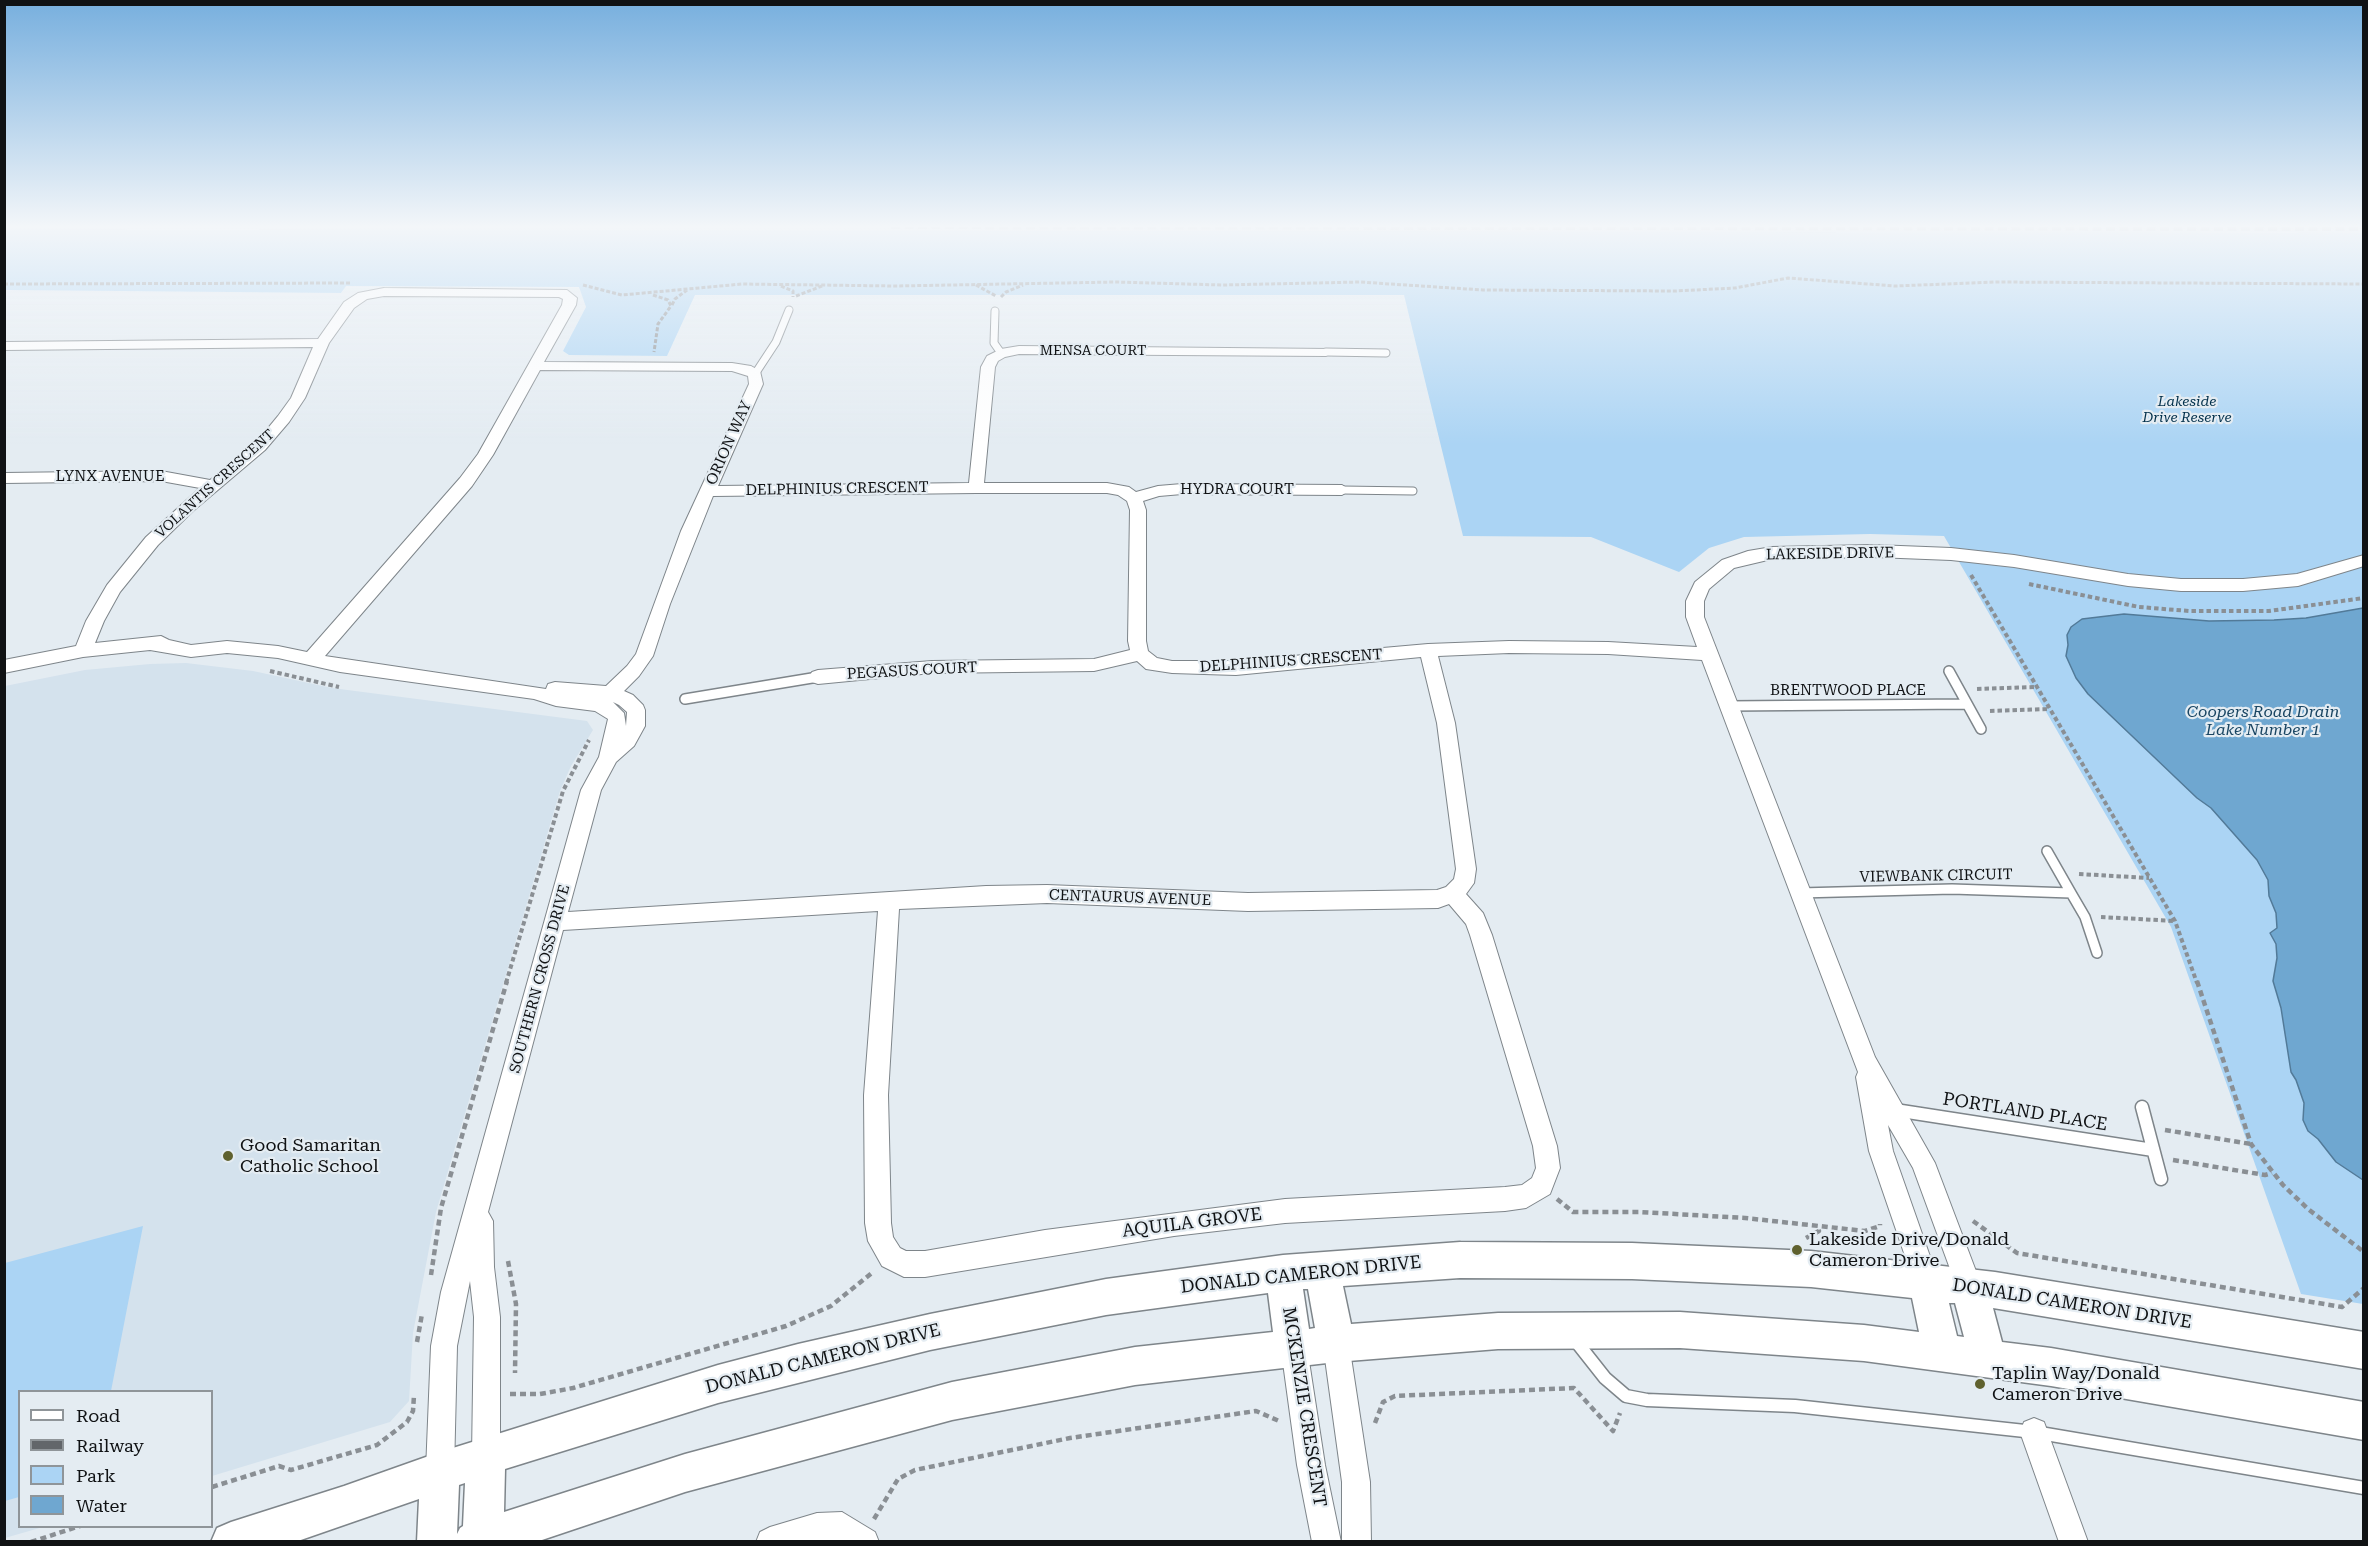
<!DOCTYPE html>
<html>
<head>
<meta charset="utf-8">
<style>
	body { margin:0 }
	#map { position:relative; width:2368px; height:1546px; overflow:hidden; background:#e4ecf2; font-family:"Roboto Serif",serif }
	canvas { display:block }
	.frame { position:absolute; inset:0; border:6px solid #101214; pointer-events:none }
	.legend { position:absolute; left:18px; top:1390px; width:195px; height:138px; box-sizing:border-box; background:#e4ecf2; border:2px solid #8f9599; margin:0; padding:8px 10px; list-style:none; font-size:18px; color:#101214 }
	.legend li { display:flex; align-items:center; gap:12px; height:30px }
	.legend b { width:30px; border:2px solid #8f9599 }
</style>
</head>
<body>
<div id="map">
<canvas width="2368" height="1546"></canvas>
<div class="frame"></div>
<ul class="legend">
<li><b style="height:8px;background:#fff"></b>Road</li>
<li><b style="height:8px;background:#62666a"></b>Railway</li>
<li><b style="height:16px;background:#abd4f4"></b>Park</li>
<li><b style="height:16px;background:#6fa7d0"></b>Water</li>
</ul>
</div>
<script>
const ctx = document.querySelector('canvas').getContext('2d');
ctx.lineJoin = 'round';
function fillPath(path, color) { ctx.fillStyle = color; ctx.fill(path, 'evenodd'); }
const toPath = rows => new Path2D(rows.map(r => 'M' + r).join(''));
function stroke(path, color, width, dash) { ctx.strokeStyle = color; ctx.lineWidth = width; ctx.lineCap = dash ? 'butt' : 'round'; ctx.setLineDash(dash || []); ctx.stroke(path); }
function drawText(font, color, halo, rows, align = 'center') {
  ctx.font = font + ' "Roboto Serif",serif'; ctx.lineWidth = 4.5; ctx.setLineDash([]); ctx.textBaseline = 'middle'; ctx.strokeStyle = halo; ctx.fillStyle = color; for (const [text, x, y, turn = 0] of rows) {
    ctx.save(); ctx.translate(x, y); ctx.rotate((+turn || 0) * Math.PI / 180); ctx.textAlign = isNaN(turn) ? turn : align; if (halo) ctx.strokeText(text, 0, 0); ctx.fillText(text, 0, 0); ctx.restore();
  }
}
const built = toPath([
	[5,227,2363,227,2364,233,759,231,5,229],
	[186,663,253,671,332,688,587,721,593,730,571,766,560,791,436,1212,413,1333,409,1401,390,1422,212,1476,212,1392,20,1392,20,1526,43,1527,5,1538,5,686,85,670,150,664]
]);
const green = toPath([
	[5,229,2363,233,2363,1304,2301,1294,2171,927,1944,536,1870,534,1744,537,1709,548,1679,572,1591,537,1463,536,1404,295,695,295,667,356,569,355,563,351,586,307,579,287,346,286,341,293,5,290],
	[143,1226,111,1391,20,1392,19,1497,5,1501,5,1263]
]);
const water = toPath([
	[2363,608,2364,608,2363,1180,2336,1162,2318,1139,2308,1131,2303,1120,2304,1103,2296,1080,2291,1072,2281,1008,2273,981,2277,958,2276,944,2270,933,2277,928,2276,913,2269,896,2268,880,2257,860,2211,808,2197,798,2088,694,2076,678,2066,656,2068,645,2067,635,2071,627,2082,619,2124,614,2209,621,2274,620,2306,618,2363,608]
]);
const pathFar2 = toPath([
	[4,284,351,283],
	[583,285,622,295,742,284,896,286,1116,282,1222,285,1360,282,1483,290,1675,291,1735,288,1788,278,1895,286,1996,282,2364,284],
	[976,285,996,296],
	[781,286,793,291,793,297],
	[653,295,668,300,671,306,658,324,654,352],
	[796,296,822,286],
	[1001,297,1006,292,1023,285],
	[672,305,675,299,687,290]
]);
const pathFar1 = toPath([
	[1971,575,2175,921,2197,983],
	[2029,584,2139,607,2189,611,2269,611,2364,598],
	[270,671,339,687],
	[1977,689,2036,687],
	[1990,711,2048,709],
	[2079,874,2149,878],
	[2101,917,2175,921],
	[506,983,563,791,589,740]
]);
const path = toPath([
	[2197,981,2251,1144,2283,1185,2308,1209,2364,1252],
	[2165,1130,2251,1144],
	[2173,1160,2265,1175,2272,1173],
	[1557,1199,1573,1212,1640,1212,1745,1218,1865,1231,1880,1226,1880,1224],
	[1973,1221,2017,1253,2342,1307,2364,1288],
	[1806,1238,1819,1231,1818,1226],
	[508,1261,516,1304,515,1373],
	[431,1275,441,1208,507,981],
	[417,1342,422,1314],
	[510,1394,540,1394,573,1388,786,1326,831,1306,873,1272],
	[1375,1423,1383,1402,1395,1396,1574,1388,1613,1431,1620,1413],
	[212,1487,279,1466,291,1470,377,1445,407,1422,413,1411,414,1395],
	[874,1519,898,1479,915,1470,1070,1438,1256,1411,1279,1421],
	[31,1542,80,1526]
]);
const laneFar2 = toPath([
	[995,311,994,343,1001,353],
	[1326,352,1386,353],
	[755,374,776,342,789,310],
	[1342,490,1413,491]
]);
const laneFar1 = toPath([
	[1949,671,1981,729],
	[685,699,818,677],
	[1729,706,1967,704],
	[2047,851,2071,893],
	[1800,893,1952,889,2071,893,2085,917,2097,953]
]);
const lane = toPath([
	[2142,1107,2161,1179],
	[1895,1110,2153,1150],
	[1575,1340,1605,1378,1626,1396,1647,1400,1795,1406,2034,1432,2364,1488]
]);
const street = toPath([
	[384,288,567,290,577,298,576,305,544,362,732,363,751,366,760,371,763,384,718,486,969,483,981,367,987,356,1001,349,1019,346,1331,349,1333,352,1326,356,1019,354,1005,357,998,361,995,367,984,483,1107,483,1129,487,1136,492,1158,486,1182,484,1342,485,1350,490,1342,495,1182,494,1159,496,1143,501,1146,510,1146,641,1148,651,1157,658,1172,661,1236,661,1428,644,1509,641,1608,642,1697,647,1686,617,1686,601,1695,582,1722,560,1748,551,1772,547,1875,545,1951,548,2014,555,2128,574,2181,579,2243,579,2297,574,2364,555,2364,566,2298,586,2243,591,2181,591,2128,586,2014,567,1951,560,1875,557,1772,559,1734,568,1709,589,1704,601,1704,617,1875,1057,1935,1163,1982,1287,1978,1296,1969,1300,1960,1296,1913,1168,1888,1125,1893,1151,1939,1282,1935,1291,1926,1295,1917,1291,1869,1151,1856,1077,1858,1072,1702,660,1608,654,1509,653,1438,656,1455,723,1476,869,1474,883,1466,894,1483,913,1492,935,1557,1146,1560,1168,1550,1194,1526,1208,1505,1211,1285,1223,1174,1236,925,1277,904,1277,882,1266,868,1241,865,1223,864,1095,878,911,563,930,488,1212,493,1221,494,1267,500,1317,500,1456,496,1466,486,1470,476,1466,472,1456,474,1317,470,1281,457,1346,454,1471,450,1481,440,1485,430,1481,426,1471,431,1346,441,1292,581,790,599,757,608,719,595,711,556,706,534,699,340,672,278,658,227,653,191,657,150,650,83,657,4,673,4,660,76,646,86,621,107,585,146,537,200,488,161,481,4,483,4,473,161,471,210,480,255,444,278,416,291,398,313,347,4,350,4,342,318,339,344,302,358,293,384,288],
	[384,296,559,297,563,299,562,305,478,454,460,478,307,652,278,646,227,641,191,645,169,640,161,636,95,643,104,621,120,592,158,545,193,511,265,450,289,422,305,398,329,343,354,308,367,299,384,296],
	[540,370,732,371,748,376,749,384,681,531,636,654,627,666,606,686,555,682,548,684,546,689,325,656,472,486,493,455,540,370],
	[976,493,1107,493,1118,495,1127,501,1130,510,1128,641,1130,650,1094,659,932,661,818,670,812,672,809,677,812,682,818,684,932,673,1094,671,1137,661,1146,669,1172,673,1236,675,1421,657,1437,723,1456,869,1454,879,1446,887,1437,890,1248,893,1047,885,986,886,568,912,601,790,616,762,634,746,645,726,645,710,643,705,633,695,624,691,639,676,653,656,670,604,713,496,976,493],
	[613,702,619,705,627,712,626,726,624,713,613,702],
	[1047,903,1248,911,1438,908,1449,904,1466,924,1470,935,1533,1146,1536,1168,1532,1178,1522,1185,1505,1187,1285,1199,1045,1230,925,1251,906,1251,900,1248,893,1237,891,1223,888,1095,899,909,1047,903],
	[1336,1331,1345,1335,1349,1344,1370,1482,1371,1542,1342,1542,1342,1482,1323,1344,1327,1335,1336,1331],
	[1294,1335,1303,1339,1307,1348,1325,1465,1341,1542,1312,1542,1297,1465,1281,1348,1285,1339,1294,1335],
	[2034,1418,2044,1422,2088,1542,2059,1542,2020,1432,2024,1422,2034,1418],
	[842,1512,875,1532,879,1542,756,1542,760,1532,770,1527,817,1513,842,1512]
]);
const secondary = toPath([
	[1460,1242,1632,1243,1811,1251,1995,1272,2364,1332,2364,1369,1993,1308,2002,1342,2051,1348,2364,1402,2364,1440,2051,1386,1864,1361,1680,1348,1498,1349,1336,1362,1135,1385,952,1420,685,1492,536,1542,417,1542,419,1499,295,1542,211,1542,217,1528,231,1522,344,1486,440,1452,718,1365,798,1344,930,1314,1106,1279,1283,1255,1460,1242],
	[1460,1278,1632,1279,1811,1287,1912,1298,1919,1332,1864,1325,1680,1312,1498,1313,1351,1324,1343,1286,1460,1278],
	[1303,1289,1308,1289,1315,1328,1309,1329,1303,1289],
	[1268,1293,1273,1332,1135,1347,952,1382,685,1454,504,1512,505,1469,718,1403,930,1350,1106,1315,1268,1293],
	[1949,1303,1955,1303,1964,1337,1957,1336,1949,1303],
	[465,1483,463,1526,460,1528,457,1534,459,1485,465,1483]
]);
const rail = toPath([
	[891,227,2364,229]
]);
const markers = [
	[228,1156,6,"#5f612e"],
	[1797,1250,6,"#5f612e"],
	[1980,1384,6,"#5f612e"]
];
const farStreetnames = [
	["MENSA COURT",1093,351],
	["VOLANTIS CRESCENT",215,484,-42]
];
const farParknames = [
	["Lakeside",2187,402],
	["Drive Reserve",2187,418]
];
const streetNames = [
	["ORION WAY",729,443,-66],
	["LYNX AVENUE",110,477],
	["DELPHINIUS CRESCENT",837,489,-1],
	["HYDRA COURT",1237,490],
	["LAKESIDE DRIVE",1830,554,-1],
	["DELPHINIUS CRESCENT",1291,661,-4],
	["PEGASUS COURT",912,671,-3],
	["BRENTWOOD PLACE",1848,691],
	["VIEWBANK CIRCUIT",1936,876,-1],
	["CENTAURUS AVENUE",1130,898,2],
	["SOUTHERN CROSS DRIVE",540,979,-75]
];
const waterNames = [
	["Coopers Road Drain",2263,712],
	["Lake Number 1",2263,730]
];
const nearStreetnames = [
	["PORTLAND PLACE",2025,1112,9],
	["AQUILA GROVE",1192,1223,-7],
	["DONALD CAMERON DRIVE",1301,1275,-6],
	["DONALD CAMERON DRIVE",2072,1304,9],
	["DONALD CAMERON DRIVE",823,1359,-14],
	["MCKENZIE CRESCENT",1304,1407,81]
];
const nearPoinames = [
	["Good Samaritan",240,1146],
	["Catholic School",240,1167],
	["Lakeside Drive/Donald",1809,1240],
	["Cameron Drive",1809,1261],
	["Taplin Way/Donald",1992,1374],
	["Cameron Drive",1992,1395]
];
fillPath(built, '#d4e2ed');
fillPath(green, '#abd4f4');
fillPath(water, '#6fa7d0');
stroke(water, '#527a98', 1.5);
stroke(laneFar2, '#7e858a', 9);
stroke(laneFar1, '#7e858a', 12);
stroke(lane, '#7e858a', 15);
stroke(street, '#7e858a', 2);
stroke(secondary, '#7e858a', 3);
stroke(pathFar2, '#8a8f94', 3, [4, 2]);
stroke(pathFar1, '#8a8f94', 4, [4.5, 3]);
stroke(path, '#8a8f94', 4.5, [6, 4]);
stroke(laneFar2, '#fff', 7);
stroke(laneFar1, '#fff', 9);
stroke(lane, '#fff', 12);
fillPath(street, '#fff');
fillPath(secondary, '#fff');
stroke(rail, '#62666a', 4, [9, 4.5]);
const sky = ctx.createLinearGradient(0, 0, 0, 444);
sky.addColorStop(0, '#77afde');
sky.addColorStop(0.51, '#f3f6f9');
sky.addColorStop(1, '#f3f6f900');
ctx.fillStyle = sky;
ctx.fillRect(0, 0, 2368, 444);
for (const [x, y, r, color] of markers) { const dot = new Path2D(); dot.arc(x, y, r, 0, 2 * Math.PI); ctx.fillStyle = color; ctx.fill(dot); stroke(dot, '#e4ecf2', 2); }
drawText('14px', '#101214', '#e4ecf2', farStreetnames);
drawText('italic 14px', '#002f4a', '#e4ecf2', farParknames);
drawText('15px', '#101214', '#e4ecf2', streetNames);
drawText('italic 16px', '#1a4663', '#e4ecf2', waterNames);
drawText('18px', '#101214', '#e4ecf2', nearStreetnames);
drawText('18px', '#101214', '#e4ecf2', nearPoinames, 'left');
</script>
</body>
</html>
